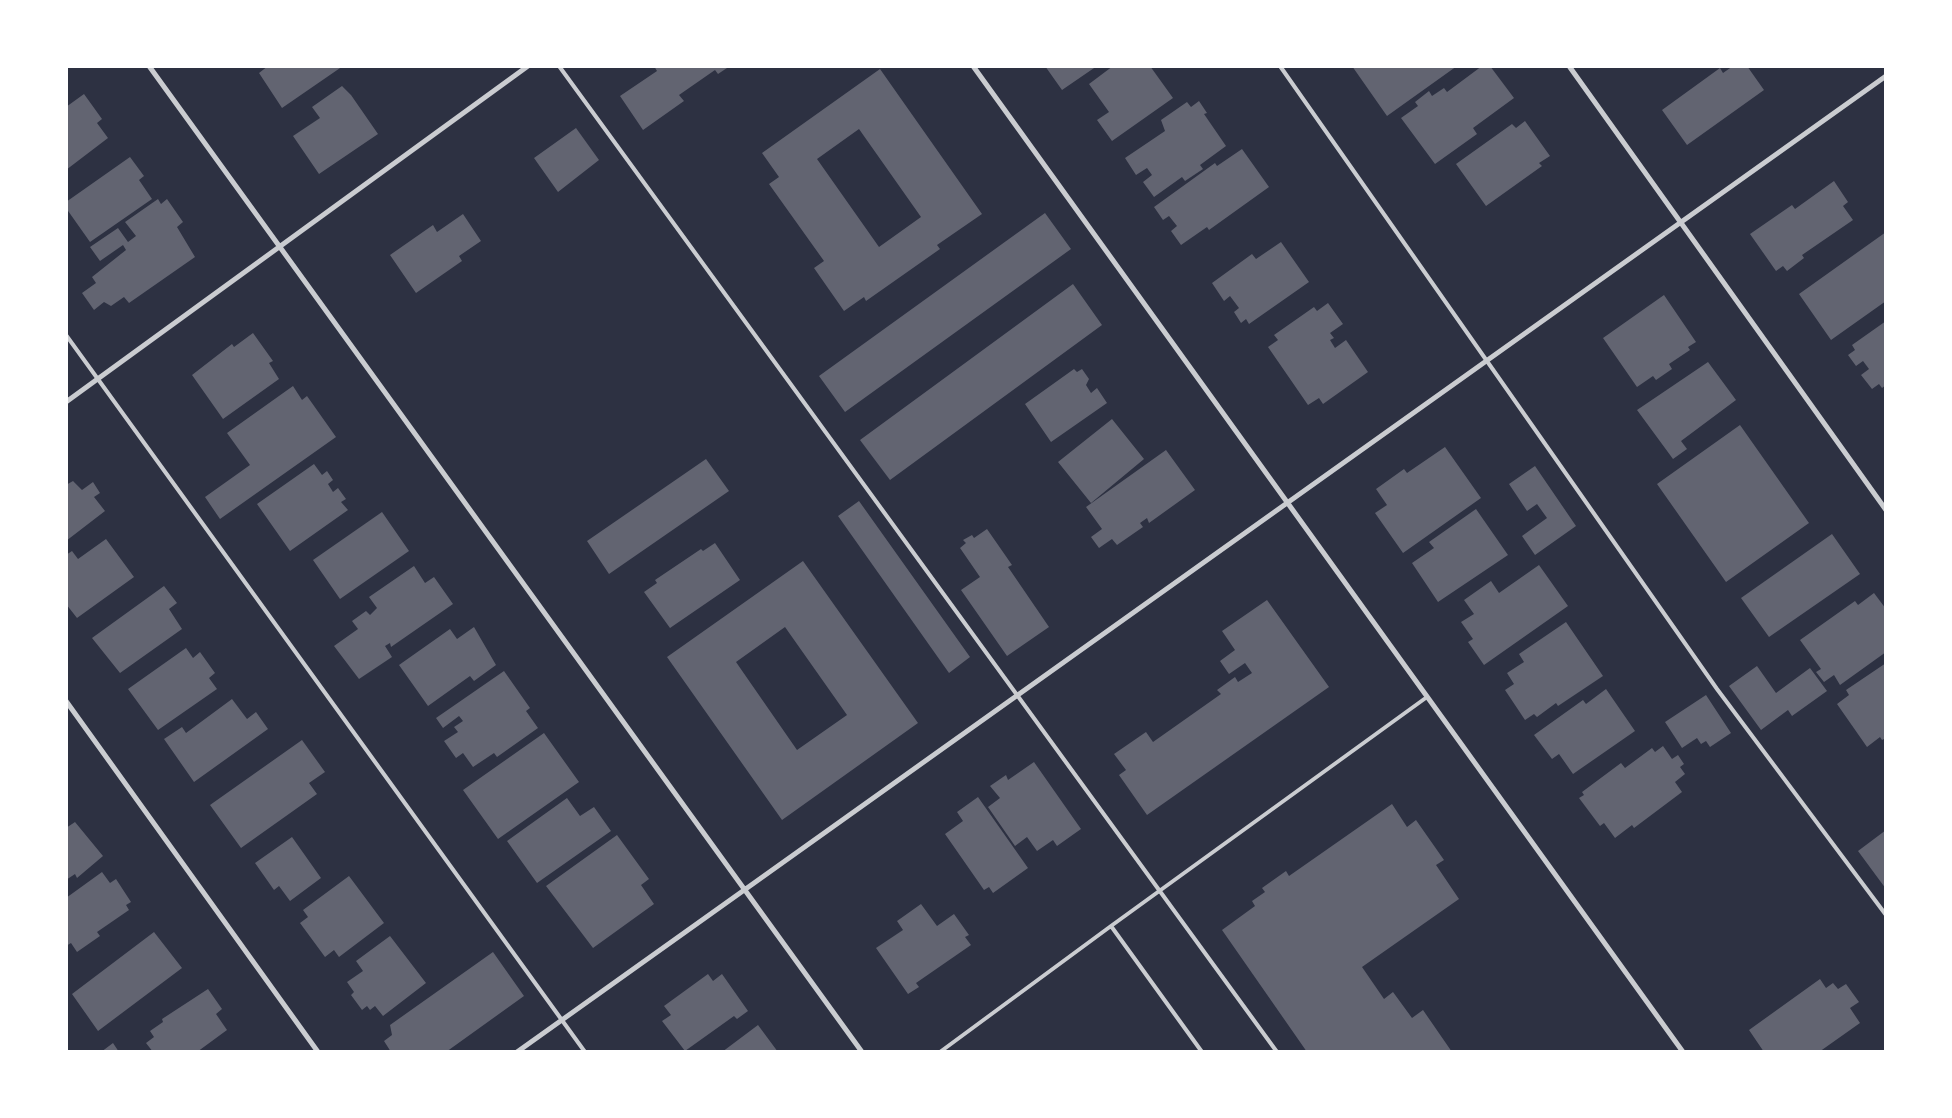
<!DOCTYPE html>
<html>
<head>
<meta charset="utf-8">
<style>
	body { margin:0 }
	#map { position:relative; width:1952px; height:1118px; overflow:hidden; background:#2d3142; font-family:"Golos Text",sans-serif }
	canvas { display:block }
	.frame { position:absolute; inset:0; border:68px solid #fff; pointer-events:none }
</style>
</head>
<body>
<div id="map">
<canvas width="1952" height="1118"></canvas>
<div class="frame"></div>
</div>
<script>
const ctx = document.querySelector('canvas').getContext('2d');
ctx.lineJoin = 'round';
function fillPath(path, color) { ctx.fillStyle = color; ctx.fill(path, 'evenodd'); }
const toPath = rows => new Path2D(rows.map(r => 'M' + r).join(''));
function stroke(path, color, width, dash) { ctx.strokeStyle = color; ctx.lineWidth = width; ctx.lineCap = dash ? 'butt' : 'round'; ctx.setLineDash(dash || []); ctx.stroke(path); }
const building = toPath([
	[268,66,343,66,282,108,259,73],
	[654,66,730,66,718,74,715,70,679,95,684,101,643,130,620,96,657,71],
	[1045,66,1097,66,1062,90],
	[1113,66,1150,66,1173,98,1112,141,1097,120,1109,112,1089,84],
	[1352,66,1457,66,1387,116],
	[1482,66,1490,66,1514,98,1473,128,1477,134,1435,164,1401,118,1418,106,1415,102,1429,91,1432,96,1444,88,1447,92],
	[1733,66,1747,66,1764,90,1687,145,1662,110,1720,68,1723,73],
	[880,69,982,214,937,245,940,249,866,301,864,297,844,311,814,268,824,261,769,184,779,177,762,153],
	[859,129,921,217,879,247,817,159],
	[342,86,351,95,378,134,319,174,293,136,320,118,312,107],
	[84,94,102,119,97,123,108,138,66,170,66,107],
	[1199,101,1207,113,1204,114,1226,146,1200,165,1203,169,1185,181,1182,177,1154,197,1143,182,1152,175,1147,168,1136,175,1125,158,1165,131,1161,120,1187,102,1191,107],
	[1525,121,1550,156,1539,163,1542,166,1486,206,1456,164,1512,124,1516,128],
	[576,128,599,160,558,192,534,158],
	[1242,149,1269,187,1209,230,1207,227,1181,245,1171,231,1177,226,1169,216,1163,220,1154,207,1215,163,1217,166],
	[130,157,144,176,139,180,152,199,90,242,66,208,66,202],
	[1834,181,1848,202,1843,206,1853,220,1802,255,1804,258,1787,271,1783,266,1776,271,1750,234,1792,205,1795,209],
	[158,199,161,204,167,199,183,222,177,227,195,257,129,303,124,297,111,306,104,302,94,310,82,293,96,283,92,277,126,250,123,245,100,261,90,247,118,228,128,242,136,236,125,222],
	[1045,213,1071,249,845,412,819,376],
	[463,214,481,241,459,256,462,261,416,293,390,255,433,225,437,232],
	[1886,232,1886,301,1831,340,1799,294],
	[1281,242,1309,282,1249,324,1246,319,1241,323,1234,312,1239,308,1230,296,1224,301,1212,283,1252,254,1256,259],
	[1073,284,1102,325,890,480,860,440],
	[1664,295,1696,342,1688,347,1690,350,1669,364,1672,369,1656,380,1653,376,1637,387,1603,338],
	[1328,303,1343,324,1330,333,1334,338,1330,340,1335,348,1346,340,1368,372,1323,404,1319,398,1308,405,1268,347,1278,340,1274,335,1314,307,1317,311],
	[1886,321,1886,385,1882,388,1879,384,1872,389,1861,375,1869,369,1863,361,1856,366,1848,355,1855,350,1852,345],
	[253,333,273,361,269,363,279,379,223,419,192,375,232,344,234,347],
	[1708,362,1736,400,1681,441,1687,449,1673,459,1637,410],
	[1074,369,1077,372,1082,369,1089,379,1086,385,1091,393,1097,388,1107,403,1051,442,1025,404],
	[293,386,302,400,307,396,336,437,220,519,205,497,250,465,227,433],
	[1112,419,1144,459,1091,503,1058,462],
	[1740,425,1809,523,1726,582,1657,484],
	[1445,447,1481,498,1403,553,1375,513,1387,505,1376,489,1404,469,1407,473],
	[1166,450,1195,490,1149,523,1147,518,1140,523,1143,527,1117,545,1112,539,1099,548,1091,537,1102,529,1086,507],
	[706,459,729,491,609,574,587,541],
	[314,464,322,475,327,471,333,480,328,484,333,492,338,488,346,499,341,502,348,510,290,551,257,504],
	[1535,466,1576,526,1535,555,1522,536,1547,518,1537,504,1527,511,1509,484],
	[73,481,82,490,93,482,100,493,94,497,105,511,66,541,66,485],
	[859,501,970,657,949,673,838,516],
	[1476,509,1508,555,1438,602,1412,563,1434,548,1429,542],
	[382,512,409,551,340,599,313,560],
	[987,529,1012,565,1008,567,1049,627,1007,656,961,590,980,577,960,548,966,543,963,540,972,535,974,538],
	[1832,534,1860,574,1769,637,1741,598],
	[106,539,134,577,77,618,66,604,66,555,72,551,78,559],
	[715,543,740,580,670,628,644,592,657,583,655,580,701,549,703,551],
	[803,561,918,723,782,820,667,657],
	[785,627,847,715,797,750,736,662],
	[1539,565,1568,606,1484,665,1468,642,1473,639,1461,622,1474,614,1464,600,1491,581,1499,593],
	[414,566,425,583,434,577,453,604,391,647,390,643,385,646,392,657,359,679,334,646,358,629,352,621,366,611,370,615,377,608,369,597],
	[164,586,177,603,169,609,182,629,120,673,92,638],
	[1874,593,1886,609,1886,652,1840,685,1834,675,1824,682,1816,672,1821,669,1800,640,1855,601,1858,605],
	[1267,600,1329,687,1147,815,1119,775,1126,770,1114,754,1146,732,1153,742,1221,694,1217,690,1235,677,1238,682,1252,673,1245,663,1229,674,1220,661,1235,650,1222,631],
	[1566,622,1603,676,1558,706,1556,703,1537,717,1534,714,1525,720,1505,690,1514,684,1507,673,1524,662,1519,654],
	[474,627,496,665,474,681,470,676,428,706,399,665,450,629,457,639],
	[186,648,193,658,200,652,215,673,209,678,217,689,158,730,128,689],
	[1886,663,1886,738,1882,740,1880,737,1867,747,1837,704,1849,695,1846,690],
	[1757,666,1776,693,1810,668,1827,691,1792,716,1788,710,1761,730,1729,686],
	[504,671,530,708,526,711,538,728,497,757,494,753,473,767,463,753,456,758,444,741,458,732,454,727,463,721,459,716,443,728,436,718],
	[1606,689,1635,731,1573,774,1559,754,1552,759,1534,735,1583,700,1586,704],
	[1706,695,1731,733,1710,747,1706,741,1701,744,1697,738,1682,748,1665,722],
	[232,699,247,719,256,712,268,729,194,782,164,739,182,727,186,733],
	[544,733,579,782,498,839,463,790],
	[302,740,325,772,309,783,317,794,241,848,210,805],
	[1663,746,1672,759,1678,755,1684,764,1680,767,1685,774,1675,782,1682,792,1634,828,1632,825,1615,838,1604,823,1600,826,1579,798,1584,795,1582,792,1621,763,1625,768,1652,748,1655,752],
	[1034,762,1081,829,1057,846,1053,840,1037,851,1027,837,1015,846,988,807,1000,798,990,786,1006,775,1008,780],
	[978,797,1028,868,993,893,989,887,984,890,945,834,963,821,957,812],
	[567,798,580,816,594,807,611,831,537,883,507,841],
	[1392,804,1407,827,1416,820,1444,860,1436,865,1459,899,1362,967,1384,999,1393,992,1412,1018,1423,1010,1452,1052,1307,1052,1222,930,1255,906,1252,901,1265,892,1262,888,1286,871,1289,876],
	[75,822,103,856,77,878,75,874,66,880,66,828],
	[1886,830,1886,889,1858,851],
	[617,835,649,879,641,885,654,904,593,948,546,886],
	[292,837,321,878,290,901,279,886,274,890,255,863],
	[102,872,110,883,116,879,131,902,126,905,129,910,97,932,100,936,77,952,71,943,66,946,66,898],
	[349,876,384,923,339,957,334,950,325,957,300,923,308,917,303,910],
	[921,904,937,926,954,914,969,935,965,937,971,945,916,983,919,987,908,994,876,948,903,930,897,921],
	[154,932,182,968,98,1031,72,994],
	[390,936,426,983,383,1016,375,1006,370,1010,367,1006,362,1010,351,995,354,992,347,982,363,971,356,961],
	[493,952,524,996,446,1052,391,1052,384,1041,392,1035,390,1025],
	[708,974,713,981,722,974,748,1011,737,1019,734,1016,685,1051,662,1021,671,1015,664,1006],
	[1820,979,1826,988,1833,983,1838,989,1846,984,1859,1002,1850,1008,1860,1023,1819,1052,1764,1052,1749,1030],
	[208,989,222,1009,216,1014,227,1030,197,1052,153,1052,146,1043,154,1037,150,1031,163,1022,162,1019],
	[758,1025,778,1052,722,1052],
	[113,1043,119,1052,101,1052]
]);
const service = toPath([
	[559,66,1277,1052],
	[1280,66,1717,689,1886,915],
	[66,335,585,1052],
	[1111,926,1427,697],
	[940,1052,1111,926,1202,1052]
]);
const minor = toPath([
	[149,66,862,1052],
	[973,66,1683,1052],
	[1569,66,1886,510],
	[66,402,528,66],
	[66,701,318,1052],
	[517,1052,1886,76]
]);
fillPath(building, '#626471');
stroke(service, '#caccd0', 4);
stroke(minor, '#caccd0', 5);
</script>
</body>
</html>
